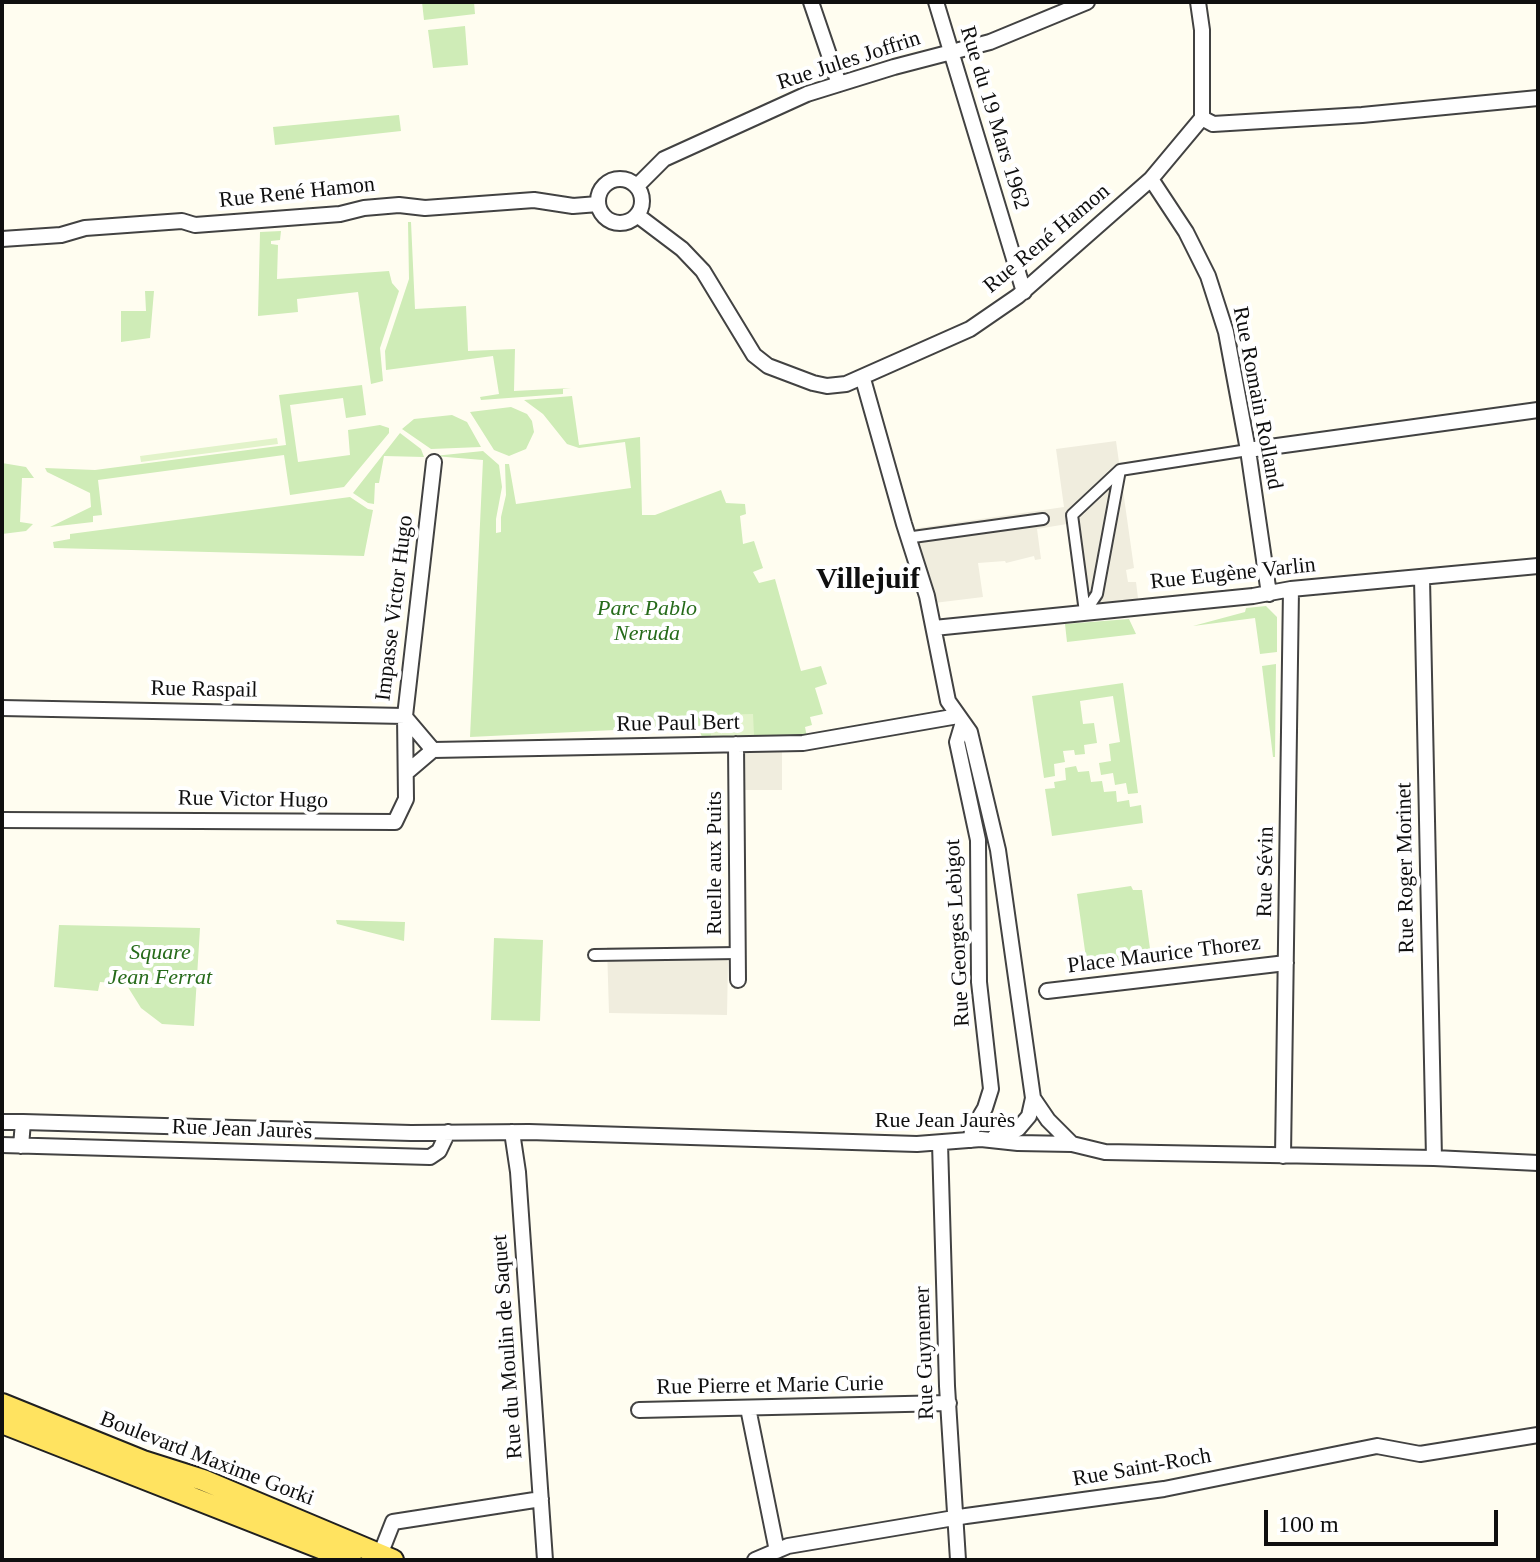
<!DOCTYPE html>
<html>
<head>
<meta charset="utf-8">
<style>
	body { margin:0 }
	#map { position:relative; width:1540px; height:1562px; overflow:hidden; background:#fffdf0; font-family:Georgia,serif }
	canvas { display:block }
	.frame { position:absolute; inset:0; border:4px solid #0f0f0f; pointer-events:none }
	.scale { position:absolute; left:1264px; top:1510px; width:234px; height:36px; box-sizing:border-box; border:4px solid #0f0f0f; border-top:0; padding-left:10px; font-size:24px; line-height:28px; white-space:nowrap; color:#0f0f0f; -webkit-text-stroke:6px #fff; paint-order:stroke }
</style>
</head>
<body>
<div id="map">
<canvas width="1540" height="1562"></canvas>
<div class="frame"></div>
<div class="scale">100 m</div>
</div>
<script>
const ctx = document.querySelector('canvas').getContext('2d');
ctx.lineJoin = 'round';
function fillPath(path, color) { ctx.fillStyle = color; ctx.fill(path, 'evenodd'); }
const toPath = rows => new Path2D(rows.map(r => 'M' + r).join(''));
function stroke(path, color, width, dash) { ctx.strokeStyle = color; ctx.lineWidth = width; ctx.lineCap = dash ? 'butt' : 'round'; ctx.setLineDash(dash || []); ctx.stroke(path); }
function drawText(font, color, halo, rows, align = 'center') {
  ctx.font = font + ' Georgia,serif'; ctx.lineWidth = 8; ctx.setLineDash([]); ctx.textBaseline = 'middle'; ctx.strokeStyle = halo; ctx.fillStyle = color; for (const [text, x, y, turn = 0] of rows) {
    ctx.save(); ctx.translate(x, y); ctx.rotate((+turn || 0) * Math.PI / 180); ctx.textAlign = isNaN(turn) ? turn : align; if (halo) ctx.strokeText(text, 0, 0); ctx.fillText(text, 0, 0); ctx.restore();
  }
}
const green = toPath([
	[422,2,474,2,475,14,424,20],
	[465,26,468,65,433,68,428,30],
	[399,115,401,131,275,145,273,127],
	[408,222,411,222,415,309,466,306,468,351,515,349,514,391,571,388,563,389,563,394,481,400,480,397,499,394,493,356,386,370,385,351,409,279],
	[281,231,280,240,271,241,271,244,278,245,277,279,389,271,392,283,399,291,380,348,383,381,371,384,358,292,297,299,298,312,258,316,260,232],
	[145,291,154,291,150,338,121,342,121,311,146,311],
	[362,385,366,415,346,418,343,398,290,405,298,462,350,455,348,430,380,425,389,428,389,433,344,487,290,495,284,455,98,480,102,515,93,516,93,522,50,527,91,507,90,493,47,472,45,468,95,470,286,445,279,395],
	[572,396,579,445,640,437,642,515,655,515,721,490,726,503,745,504,746,514,740,516,743,544,754,541,763,568,753,572,759,583,775,579,801,671,821,666,827,684,815,688,823,714,810,717,812,725,805,727,807,737,703,740,698,726,470,737,483,460,434,456,483,451,499,465,502,487,496,519,496,533,501,532,501,517,506,495,505,464,509,464,516,504,631,488,625,442,579,448,567,444,543,414,524,400],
	[511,407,527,414,532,421,534,432,526,449,509,456,494,450,470,412],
	[452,415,467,422,481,447,431,449,402,429,414,419],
	[400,433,421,449,424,457,384,456,379,483,375,483,374,504,368,503,353,493],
	[2,463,26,467,34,478,22,478,20,522,33,524,26,531,2,534],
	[350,497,368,509,373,510,364,556,54,548,53,542,70,539,70,534],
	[1266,606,1277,617,1277,652,1260,654,1255,618,1193,626,1245,612,1246,608],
	[1129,619,1136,634,1067,642,1065,624],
	[1276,664,1275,757,1273,757,1262,666],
	[1123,683,1138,793,1128,794,1126,783,1115,785,1113,773,1101,775,1099,763,1111,761,1109,744,1120,742,1113,696,1080,701,1083,724,1094,723,1097,743,1084,745,1085,754,1075,755,1074,750,1063,751,1065,762,1054,764,1055,776,1044,778,1032,696],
	[1076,766,1078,772,1089,771,1091,782,1102,781,1104,792,1116,791,1117,802,1129,800,1130,807,1141,805,1143,823,1052,836,1045,789,1055,788,1054,782,1066,780,1065,768],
	[1131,886,1133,890,1142,890,1151,956,1087,965,1077,894],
	[336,920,405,922,404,941,337,924],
	[59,925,200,928,194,1026,162,1024,141,1008,126,984,100,982,98,991,54,987],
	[494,938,543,940,540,1021,491,1020]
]);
const pitch = toPath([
	[277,438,278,444,141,462,140,456],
	[753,714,754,735,711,737,710,715]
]);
const plaza = toPath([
	[1116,441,1134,568,1126,570,1128,582,1136,582,1139,606,1079,613,1067,524,1037,529,1041,559,1035,560,1034,556,1006,563,1005,561,978,563,983,597,934,603,911,532,918,528,1064,507,1056,449],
	[782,751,782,790,744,790,744,752],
	[607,947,725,947,728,963,727,1015,609,1013]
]);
const pedestrian = toPath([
	[1120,470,1248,450],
	[913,537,1043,519],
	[1085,612,1072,515,1120,470],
	[1085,612,1097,594,1120,470],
	[594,955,738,953]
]);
const minor = toPath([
	[811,2,839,84],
	[936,2,1024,292],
	[1198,2,1202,30,1202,118],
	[1202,118,1213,124,1362,115,1538,98],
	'598 201a22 22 0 1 1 44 0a22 22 0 1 1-44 0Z',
	[1151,179,1186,232,1208,276,1226,332,1248,450,1269,594],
	[637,186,664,159,807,94,894,67,990,42,1087,2],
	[637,215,682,249,703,271,754,355,768,366,813,383,827,386,846,384,970,329,1018,296,1151,179,1202,118],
	[2,239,61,235,85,228,182,221,195,225,340,214,364,208,399,205,425,208,534,200,573,206,598,204],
	[863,379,904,524,927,596,948,701,970,732,998,850,1033,1098,1029,1116,1018,1129,995,1136],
	[1248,450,1538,410],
	[1422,578,1434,1158],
	[934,628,1253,596,1291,589,1538,566],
	[2,708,405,716],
	[405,717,433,750],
	[963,722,957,742,978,840,979,982,991,1089,985,1108,972,1130,971,1140],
	[736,744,738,980],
	[406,773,433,750,803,743,958,716],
	[2,820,395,822,406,799,405,716,434,462],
	[1047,991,1286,963],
	[1033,1098,1048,1120,1072,1144],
	[2,1122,23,1122],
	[512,1132,518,1172,545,1560],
	[940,1143,947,1386,958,1560],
	[2,1145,430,1157,439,1151,448,1132],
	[21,1146,23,1122,411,1133,529,1132,917,1144,981,1139,1018,1143,1072,1144,1105,1152,1434,1158,1538,1163],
	[1283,1156,1291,589],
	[748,1408,777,1551],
	[639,1410,949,1403],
	[380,1555,393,1522,541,1499],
	[755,1560,788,1546,966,1516,1164,1489,1377,1446,1420,1454,1538,1435]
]);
const primary = toPath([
	[2,1404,143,1461,203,1480,393,1560],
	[2,1423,351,1560]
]);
const streetNames = [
	["Rue Jules Joffrin",849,61,-18],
	["Rue du 19 Mars 1962",994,118,73],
	["Rue René Hamon",297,193,-6],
	["Rue René Hamon",1047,239,-40],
	["Rue Romain Rolland",1257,398,79],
	["Rue Eugène Varlin",1233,574,-6],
	["Impasse Victor Hugo",395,608,-83],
	["Rue Raspail",204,690,1],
	["Rue Paul Bert",678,724,-1],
	["Rue Victor Hugo",253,800,1],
	["Ruelle aux Puits",715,863,-90],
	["Rue Roger Morinet",1406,868,-91],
	["Rue Sévin",1266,872,-89],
	["Rue Georges Lebigot",958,933,-93],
	["Place Maurice Thorez",1164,955,-7],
	["Rue Jean Jaurès",945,1121],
	["Rue Jean Jaurès",242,1130,2],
	["Rue du Moulin de Saquet",508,1347,-94],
	["Rue Guynemer",925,1353,-92],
	["Rue Pierre et Marie Curie",770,1386,-1],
	["Boulevard Maxime Gorki",207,1459,21],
	["Rue Saint-Roch",1142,1468,-10]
];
const parkNames = [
	["Parc Pablo",647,609],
	["Neruda",647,634],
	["Square",160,953],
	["Jean Ferrat",160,978]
];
const districtNames = [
	["Villejuif",868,580]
];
fillPath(green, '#cfecb7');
fillPath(pitch, '#e2f3ca');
fillPath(plaza, '#f0edde');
stroke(pedestrian, '#424242', 14);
stroke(minor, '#424242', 18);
stroke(primary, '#202020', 24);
stroke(pedestrian, '#fff', 10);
stroke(minor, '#fff', 14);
stroke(primary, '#ffe360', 20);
drawText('22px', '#0f0f0f', '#fff', streetNames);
drawText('italic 22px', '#266b1a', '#fff', parkNames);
drawText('bold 30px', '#0f0f0f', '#fff', districtNames);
</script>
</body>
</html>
